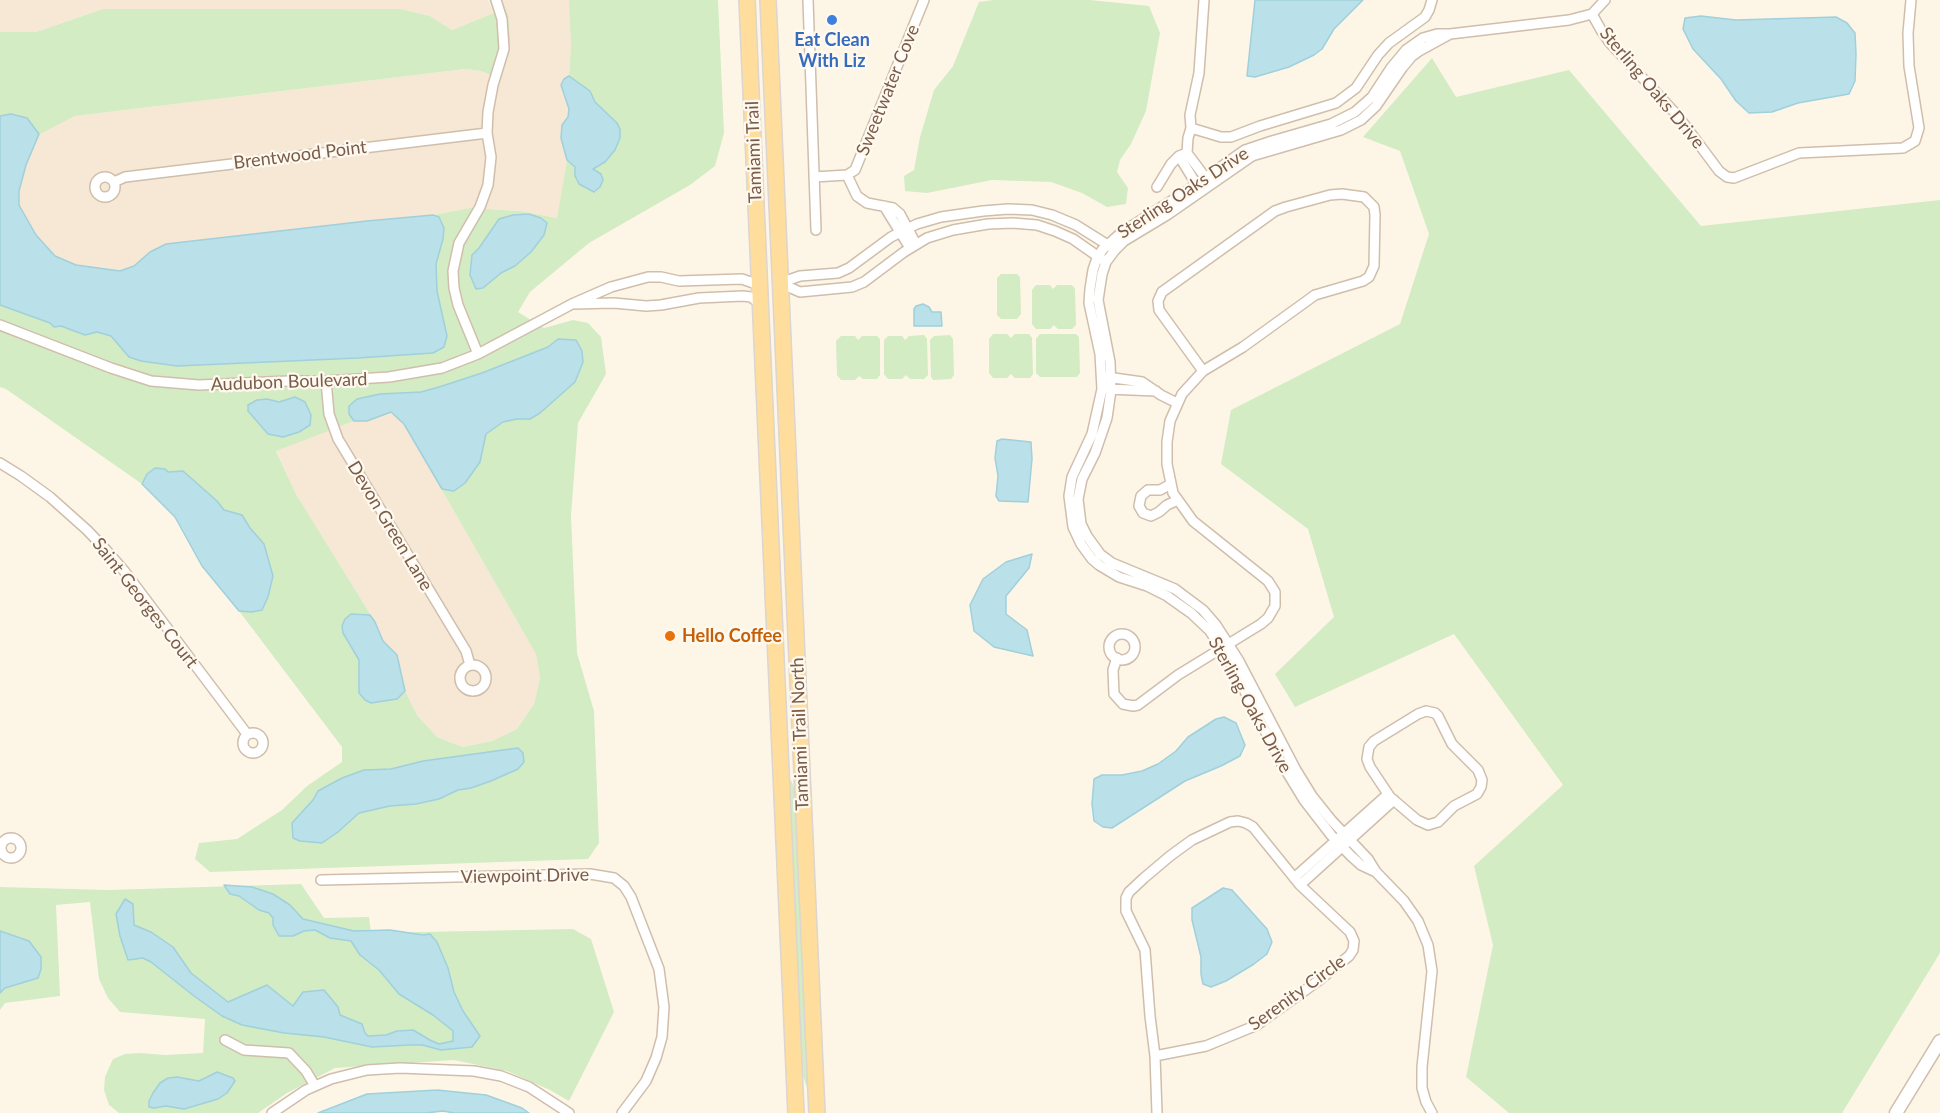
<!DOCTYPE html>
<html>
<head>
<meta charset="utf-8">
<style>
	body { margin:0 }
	canvas { display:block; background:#fdf6e7 }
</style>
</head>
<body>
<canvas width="1940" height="1113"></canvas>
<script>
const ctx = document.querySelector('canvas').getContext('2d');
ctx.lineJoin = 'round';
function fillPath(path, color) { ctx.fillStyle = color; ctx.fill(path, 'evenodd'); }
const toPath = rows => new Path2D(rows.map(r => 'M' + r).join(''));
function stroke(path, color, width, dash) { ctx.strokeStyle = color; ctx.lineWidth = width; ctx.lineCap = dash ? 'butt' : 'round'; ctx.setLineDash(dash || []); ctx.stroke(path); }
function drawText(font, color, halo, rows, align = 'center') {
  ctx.font = font + ' Lato,sans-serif'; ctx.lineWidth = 4.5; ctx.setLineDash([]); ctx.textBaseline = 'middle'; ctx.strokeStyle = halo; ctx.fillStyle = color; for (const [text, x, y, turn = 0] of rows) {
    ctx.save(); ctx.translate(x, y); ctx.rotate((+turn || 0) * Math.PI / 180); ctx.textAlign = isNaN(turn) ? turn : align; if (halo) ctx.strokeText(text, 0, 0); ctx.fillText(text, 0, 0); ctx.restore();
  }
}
const residential = toPath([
	[0,0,488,0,494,13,452,30,430,16,401,9,103,9,36,32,0,32],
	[502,0,569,0,570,3,571,45,569,76,564,79,563,93,569,109,568,117,562,125,561,138,567,160,557,218,519,211,470,208,433,215,367,221,150,252,134,266,120,271,76,265,55,256,36,235,19,204,19,191,26,165,39,134,75,116,465,69,481,71,500,79,508,14],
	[391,412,404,424,536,654,540,678,534,704,517,729,492,741,463,747,437,737,417,715,405,691,397,655,383,641,375,622,296,494,276,450,354,421,367,421]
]);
const green = toPath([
	[489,0,502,0,508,14,510,39,505,66,500,79,481,71,465,69,75,116,40,134,26,165,19,191,19,205,36,235,55,256,76,265,100,269,120,271,134,266,150,252,166,244,367,221,433,215,470,208,519,211,557,218,567,160,561,138,562,125,568,117,569,109,561,85,564,79,569,76,571,45,569,0,718,0,724,133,715,166,690,185,589,243,530,292,518,312,544,328,573,320,588,323,601,337,606,374,578,423,571,516,577,653,594,711,599,843,588,859,210,872,195,859,199,843,237,839,282,810,307,786,342,762,342,747,239,611,202,566,175,517,142,484,6,389,0,387,0,32,36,32,103,9,401,9,430,16,452,30,494,13],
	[391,412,404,424,536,654,540,678,534,704,517,729,492,741,463,747,437,737,417,715,405,691,397,655,383,641,375,622,296,494,276,451,354,421,367,421],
	[993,0,1090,0,1149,6,1160,33,1146,111,1131,144,1120,160,1117,172,1128,188,1126,204,1107,207,1082,193,1051,182,992,180,927,193,905,191,904,176,914,170,920,137,934,90,953,66,979,2],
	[1432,58,1456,97,1569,70,1701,226,1940,200,1940,953,1842,1113,1509,1113,1466,1077,1493,945,1474,866,1563,785,1454,634,1295,707,1275,674,1334,617,1308,529,1221,464,1231,410,1400,324,1429,234,1400,151,1363,137],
	[1001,274,1017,274,1020,277,1021,314,1017,319,1001,319,997,315,997,278],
	[1036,285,1050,285,1053,289,1057,285,1072,285,1075,289,1076,325,1072,329,1058,329,1054,325,1050,329,1036,329,1032,324,1032,290],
	[993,334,1007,334,1011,338,1015,334,1029,334,1032,338,1033,374,1030,378,1015,378,1011,374,1007,378,993,378,989,373,989,339],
	[1040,334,1076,334,1079,337,1080,373,1077,377,1040,377,1036,373,1036,339],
	[924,335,927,339,928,375,924,379,910,379,906,375,902,379,888,379,884,374,884,340,888,336,902,336,905,340,909,336],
	[950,335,953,339,954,375,951,379,933,380,931,377,930,340,934,336],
	[841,336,855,336,858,340,862,336,877,336,880,339,880,375,877,379,863,379,859,376,855,380,841,380,837,375,836,341],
	[789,780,791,780,796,793,810,1087,807,1088,801,1069],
	[301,884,324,918,369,917,371,933,573,929,591,939,614,1012,569,1101,550,1090,507,1071,454,1060,335,1068,287,1093,258,1113,119,1113,109,1105,104,1090,105,1077,113,1059,125,1054,140,1053,165,1055,203,1053,205,1019,120,1012,108,998,99,979,90,902,56,905,60,996,5,1003,0,1010,0,887,108,890]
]);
const water = toPath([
	[1255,0,1363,0,1334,29,1322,49,1314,55,1289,67,1255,77,1247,76,1255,0],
	[1701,16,1736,20,1836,17,1847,23,1855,33,1856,54,1855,81,1849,94,1798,103,1772,112,1749,113,1736,101,1721,79,1693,49,1683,29,1685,18,1701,16],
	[569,76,590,91,595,102,617,123,620,129,620,138,615,150,605,162,593,169,601,174,603,180,600,187,594,192,579,184,575,176,575,167,567,160,561,138,562,125,568,117,569,109,561,85,564,79,569,76],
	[11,114,27,118,39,134,26,165,19,191,19,205,36,235,55,256,76,265,120,271,134,266,150,252,166,244,367,221,433,215,439,217,444,228,443,239,436,264,437,291,447,336,444,347,433,353,358,358,177,366,141,361,129,357,111,336,97,332,85,335,61,326,54,327,50,323,0,305,0,116,11,114],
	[529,214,541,218,547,223,544,235,531,252,515,266,501,273,483,288,476,289,470,275,472,255,479,248,499,219,513,215,529,214],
	[923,304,929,307,932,312,941,312,942,326,914,326,914,309,916,306,923,304],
	[558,339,576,340,582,351,583,362,575,382,540,413,530,419,517,419,503,422,486,434,480,462,465,483,454,491,442,489,404,424,391,412,367,421,354,421,349,414,349,406,357,399,380,394,421,392,439,387,482,373,548,347,558,339],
	[295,397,305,402,311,415,310,425,299,432,283,437,268,434,248,411,248,405,257,400,267,399,279,402,295,397],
	[1002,439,1031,442,1032,459,1028,502,999,501,996,496,998,476,995,458,997,441,1002,439],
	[155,468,165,469,168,472,183,471,217,501,224,510,242,515,250,528,264,544,273,576,268,597,262,610,252,612,239,611,202,566,175,517,142,484,147,474,155,468],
	[1032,554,1029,568,1006,596,1006,614,1027,630,1033,656,994,647,974,631,970,605,983,579,1006,562,1032,554],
	[351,614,370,615,375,622,383,641,397,655,405,691,397,699,371,703,365,700,359,693,359,660,343,633,342,626,345,619,351,614],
	[1224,717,1236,723,1245,745,1240,756,1221,766,1185,781,1112,828,1103,827,1094,821,1092,804,1094,779,1102,775,1122,775,1142,771,1158,764,1176,751,1188,737,1216,719,1224,717],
	[518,748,523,753,524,762,518,769,491,781,471,788,458,790,439,799,416,804,390,806,359,813,338,832,322,843,300,841,293,838,292,823,313,800,318,791,342,778,364,770,391,769,423,761,518,748],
	[224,885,252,887,273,894,290,905,303,919,354,931,390,930,423,935,430,934,437,942,448,968,454,992,463,1011,480,1036,472,1047,441,1050,422,1045,410,1045,372,1047,324,1037,284,1033,242,1025,222,1016,194,996,151,962,143,958,128,960,120,936,116,914,125,899,133,904,134,925,151,932,173,947,191,973,228,1002,267,985,293,1006,303,992,324,990,338,1007,340,1015,362,1024,365,1033,368,1036,386,1035,397,1031,413,1030,430,1040,439,1044,453,1041,453,1031,433,1015,399,994,379,970,360,955,351,941,330,938,315,930,304,931,293,936,279,936,273,925,273,918,269,913,259,910,239,896,230,894,224,885],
	[1223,888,1232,890,1267,929,1272,942,1267,954,1254,964,1226,981,1211,987,1203,984,1201,974,1201,957,1192,920,1192,908,1223,888],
	[0,931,29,941,41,957,41,969,38,978,5,988,0,993,0,931],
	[217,1072,233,1078,235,1081,227,1093,218,1099,184,1109,166,1106,154,1108,149,1107,149,1101,153,1093,160,1083,168,1078,177,1077,199,1081,217,1072],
	[437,1090,486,1095,522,1108,529,1113,454,1113,443,1111,426,1113,318,1113,367,1094,437,1090]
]);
const minor = toPath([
	[808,0,816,230],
	[1204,0,1199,73,1190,115,1191,128,1188,138,1187,153,1208,181],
	[1605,0,1592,14,1601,30,1610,43,1678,116,1719,171,1727,177,1734,178,1799,153,1903,148,1915,141,1919,128,1909,66,1908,33,1911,0],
	[1450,34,1569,20,1592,14],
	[1191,128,1221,137,1231,137,1260,126,1336,103,1356,88,1378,55,1389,43,1425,17,1429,10,1432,0],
	[1179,156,1198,187],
	[847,175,857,196,867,203,893,208,900,214,916,244],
	'95 187a10 10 0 1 1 20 0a10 10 0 1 1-20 0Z',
	[814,177,847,175,855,170,924,0],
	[114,182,125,177,487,133],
	[1157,187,1171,164,1179,156,1187,153],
	[1342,194,1364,197,1374,207,1375,215,1374,266,1369,277,1363,281,1315,295,1243,347,1203,371,1159,310,1158,301,1162,292,1275,211,1286,207,1330,195,1342,194],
	[884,206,910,248],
	[780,283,800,276,838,273,849,268,891,237,917,224,941,217,983,211,1008,209,1032,210,1052,215,1076,225,1111,247],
	[780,283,800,292,852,287,864,282,904,252,927,238,953,230,988,224,1013,223,1037,225,1055,231,1073,239,1103,260],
	[759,285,742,279,679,281,661,277,648,277,611,287,572,304,614,303,646,306,661,305,699,298,743,296,751,297,760,304],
	[0,325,111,368,151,381,199,385,289,381,326,381,389,377,442,368,478,354,572,304],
	[478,354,458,305,454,288,453,271,459,243,480,207,488,185,491,157,487,133,488,112,493,85,504,49,502,19,496,0],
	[1107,377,1142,382,1161,395,1177,403],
	[326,381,329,414,338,439,466,651,470,665],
	[1107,389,1156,391],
	[0,463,21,476,50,497,87,530,106,550,125,572,247,734],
	[1171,484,1160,490,1148,490,1141,496,1139,506,1143,513,1151,516,1159,512,1167,505,1178,500],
	'1109 647a13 13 0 1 1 26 0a13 13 0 1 1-26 0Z',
	[1117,658,1113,670,1114,694,1123,704,1133,706,1138,705,1178,675,1261,624,1268,618,1275,606,1275,592,1268,581,1193,521,1173,493,1167,464,1167,442,1170,421,1182,394,1203,371],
	'460 678a13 13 0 1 1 26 0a13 13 0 1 1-26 0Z',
	[1426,711,1435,713,1438,716,1452,744,1478,770,1482,780,1481,787,1477,794,1454,806,1438,822,1428,825,1417,820,1390,797,1370,767,1367,759,1369,747,1374,741,1418,714,1426,711],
	'243 743a10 10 0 1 1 20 0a10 10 0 1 1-20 0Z',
	'1 848a10 10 0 1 1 20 0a10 10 0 1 1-20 0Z',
	[1376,872,1361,865,1351,856,1331,835,1304,800,1282,764,1231,664,1210,631,1191,613,1167,596,1147,586,1119,577,1099,565,1092,559,1081,544,1073,527,1069,496,1072,477,1092,434,1102,389,1100,354,1089,303,1090,289,1093,270,1096,261,1102,250,1122,232,1187,191,1245,150,1272,141,1331,124,1355,112,1372,97,1391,68,1406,50,1423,38,1437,34,1450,34,1419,51,1412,56,1402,68,1376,106,1361,120,1341,130,1252,156,1167,215,1124,241,1115,250,1106,262,1102,274,1098,300,1110,362,1111,390,1107,418,1095,453,1082,479,1078,499,1081,524,1087,536,1100,554,1112,563,1175,589,1203,610,1216,625,1239,661,1296,770,1312,796,1332,821,1368,859,1376,872,1404,901,1418,921,1428,945,1432,971,1422,1067,1422,1088,1426,1102,1432,1113],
	[1294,878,1388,794],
	[321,880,590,874,614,878,624,886,631,897,659,969,664,1007,662,1037,656,1058,646,1081,622,1113],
	[1300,885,1394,800],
	[225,1040,244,1050,289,1053,306,1071,315,1086],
	[1155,1056,1206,1046,1257,1025,1318,981,1349,956,1353,950,1354,941,1350,932,1300,885,1253,827,1246,823,1238,821,1230,822,1192,840,1170,856,1144,878,1129,892,1126,898,1126,911,1145,950,1150,1016,1155,1056,1157,1113],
	[272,1113,306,1090,331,1079,367,1070,400,1068,474,1071,501,1076,529,1087,569,1113]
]);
const tertiary = toPath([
	[1896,1113,1940,1041]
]);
const primary = toPath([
	[747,0,796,1113],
	[768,0,817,1113]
]);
const markers = [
	[832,20,6,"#3f7fe0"],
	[670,636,6,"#e8710a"]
];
const shopNames = [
	["Eat Clean",832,40],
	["With Liz",832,61]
];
const streetNames = [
	["Sterling Oaks Drive",1652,88,50],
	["Sweetwater Cove",888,90,-68],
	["Tamiami Trail",754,152,-92],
	["Brentwood Point",300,155,-7],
	["Sterling Oaks Drive",1183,193,-33],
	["Audubon Boulevard",289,382,-2],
	["Devon Green Lane",390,526,59],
	["Saint Georges Court",145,603,52],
	["Sterling Oaks Drive",1250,705,61],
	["Tamiami Trail North",800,734,-92],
	["Viewpoint Drive",525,876,-1],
	["Serenity Circle",1297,993,-36]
];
const foodNames = [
	["Hello Coffee",682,636]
];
fillPath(residential, '#f6e8d5');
fillPath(green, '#d3ecc4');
fillPath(water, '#bae0e9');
stroke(water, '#a0d0db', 1.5);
stroke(minor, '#d0beac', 12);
stroke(tertiary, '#d0beac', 15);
stroke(primary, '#dcd5d0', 18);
stroke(minor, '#fff', 9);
stroke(tertiary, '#fff', 12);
stroke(primary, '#ffde9d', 15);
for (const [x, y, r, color] of markers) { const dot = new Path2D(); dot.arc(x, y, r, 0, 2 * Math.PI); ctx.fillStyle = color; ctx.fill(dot); stroke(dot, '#fff9ef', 2); }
drawText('bold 18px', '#366cbe', '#fff9ef', shopNames);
drawText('18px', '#795c49', '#fff9ef', streetNames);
drawText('bold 18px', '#c56008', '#fff9ef', foodNames, 'left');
</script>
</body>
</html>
